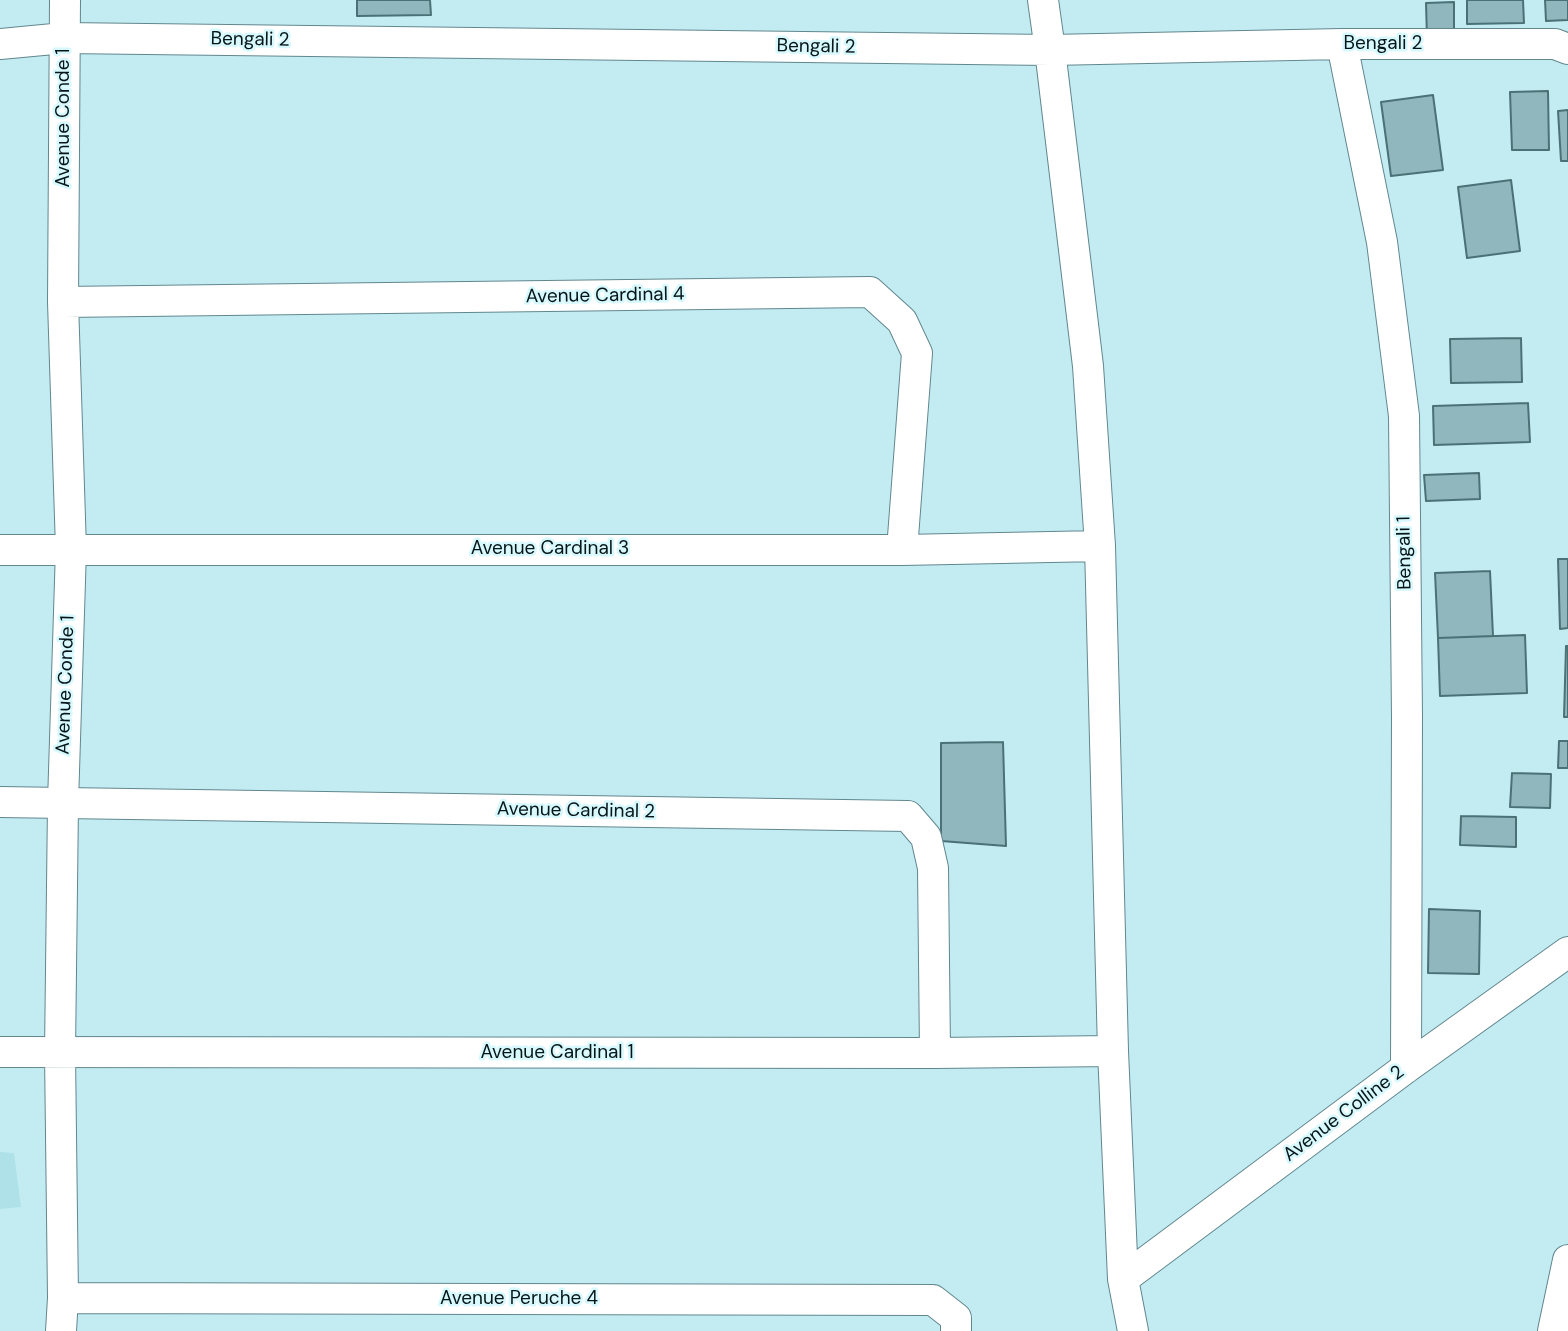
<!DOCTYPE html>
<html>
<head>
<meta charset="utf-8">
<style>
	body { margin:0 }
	canvas { display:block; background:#c3ecf2 }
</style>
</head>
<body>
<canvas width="1568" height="1331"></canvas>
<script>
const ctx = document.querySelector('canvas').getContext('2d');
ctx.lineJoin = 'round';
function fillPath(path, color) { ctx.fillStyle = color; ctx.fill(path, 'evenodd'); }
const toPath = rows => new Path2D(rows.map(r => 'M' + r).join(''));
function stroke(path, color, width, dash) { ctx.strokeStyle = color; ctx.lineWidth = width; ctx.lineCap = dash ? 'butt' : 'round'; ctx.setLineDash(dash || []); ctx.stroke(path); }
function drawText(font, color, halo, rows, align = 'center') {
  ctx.font = font + ' "DM Sans",sans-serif'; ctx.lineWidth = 5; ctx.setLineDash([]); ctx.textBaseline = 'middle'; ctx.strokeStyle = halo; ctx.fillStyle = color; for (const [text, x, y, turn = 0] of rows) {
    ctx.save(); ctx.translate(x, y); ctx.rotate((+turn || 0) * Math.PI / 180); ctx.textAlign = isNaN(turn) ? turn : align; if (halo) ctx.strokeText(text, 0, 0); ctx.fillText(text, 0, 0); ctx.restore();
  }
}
const built = toPath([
	[0,1152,14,1153,21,1207,0,1209]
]);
const building = toPath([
	[357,0,430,0,431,15,357,16,357,0],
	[1467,0,1523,0,1524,23,1467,24,1467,0],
	[1545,0,1568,0,1568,20,1546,21,1545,0],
	[1454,2,1454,39,1427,39,1426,3,1454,2],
	[1548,91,1549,150,1512,150,1510,92,1548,91],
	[1433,95,1443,170,1391,176,1381,102,1433,95],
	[1568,110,1568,161,1561,161,1558,111,1568,110],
	[1511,180,1520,251,1467,258,1458,187,1511,180],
	[1521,338,1522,382,1451,383,1450,339,1521,338],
	[1528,403,1530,442,1434,445,1433,406,1528,403],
	[1479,473,1480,499,1426,501,1424,475,1479,473],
	[1558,559,1568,559,1568,628,1560,629,1558,559],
	[1490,571,1493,636,1438,638,1435,573,1490,571],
	[1525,635,1527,693,1440,696,1438,638,1525,635],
	[1566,646,1568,646,1568,717,1564,717,1566,646],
	[1559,741,1568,741,1568,768,1558,768,1559,741],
	[1003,742,1006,846,941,841,941,743,1003,742],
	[1512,773,1551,774,1550,808,1510,807,1512,773],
	[1461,816,1516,817,1516,847,1460,845,1461,816],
	[1429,909,1480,911,1479,974,1428,973,1429,909]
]);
const minor = toPath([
	[1043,0,1050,50,1088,366,1100,546,1113,1051,1123,1279,1133,1331],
	[0,44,64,38,1050,50,1342,44,1555,44,1568,49],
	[1342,44,1382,242,1404,416,1407,717,1406,1068],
	[63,302,870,292,902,321,917,353,902,550],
	[0,550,902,550,1100,546],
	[0,802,908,816,926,837,933,868,935,1053],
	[0,1052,935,1053,1113,1051],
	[1123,1279,1406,1068,1568,952],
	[63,1298,933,1300,956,1318,956,1331],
	[61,1331,63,1298,60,1053,63,803,71,549,63,302,65,0],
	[1553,1331,1568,1260]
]);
const streetNames = [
	["Bengali 2",250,40,1],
	["Bengali 2",1383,44],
	["Bengali 2",816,47,1],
	["Avenue Conde 1",64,118,-90],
	["Avenue Cardinal 4",605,296,-1],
	["Avenue Cardinal 3",550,549],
	["Bengali 1",1405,553,-91],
	["Avenue Conde 1",66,685,-88],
	["Avenue Cardinal 2",576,811,1],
	["Avenue Cardinal 1",557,1053],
	["Avenue Colline 2",1344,1114,-37],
	["Avenue Peruche 4",519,1299]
];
fillPath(built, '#afe1e9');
fillPath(building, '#8fb7bd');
stroke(building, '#4b7176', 2);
stroke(minor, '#61878d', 32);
stroke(minor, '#fff', 30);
drawText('19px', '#061517', '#d7f8fd', streetNames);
</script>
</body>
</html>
